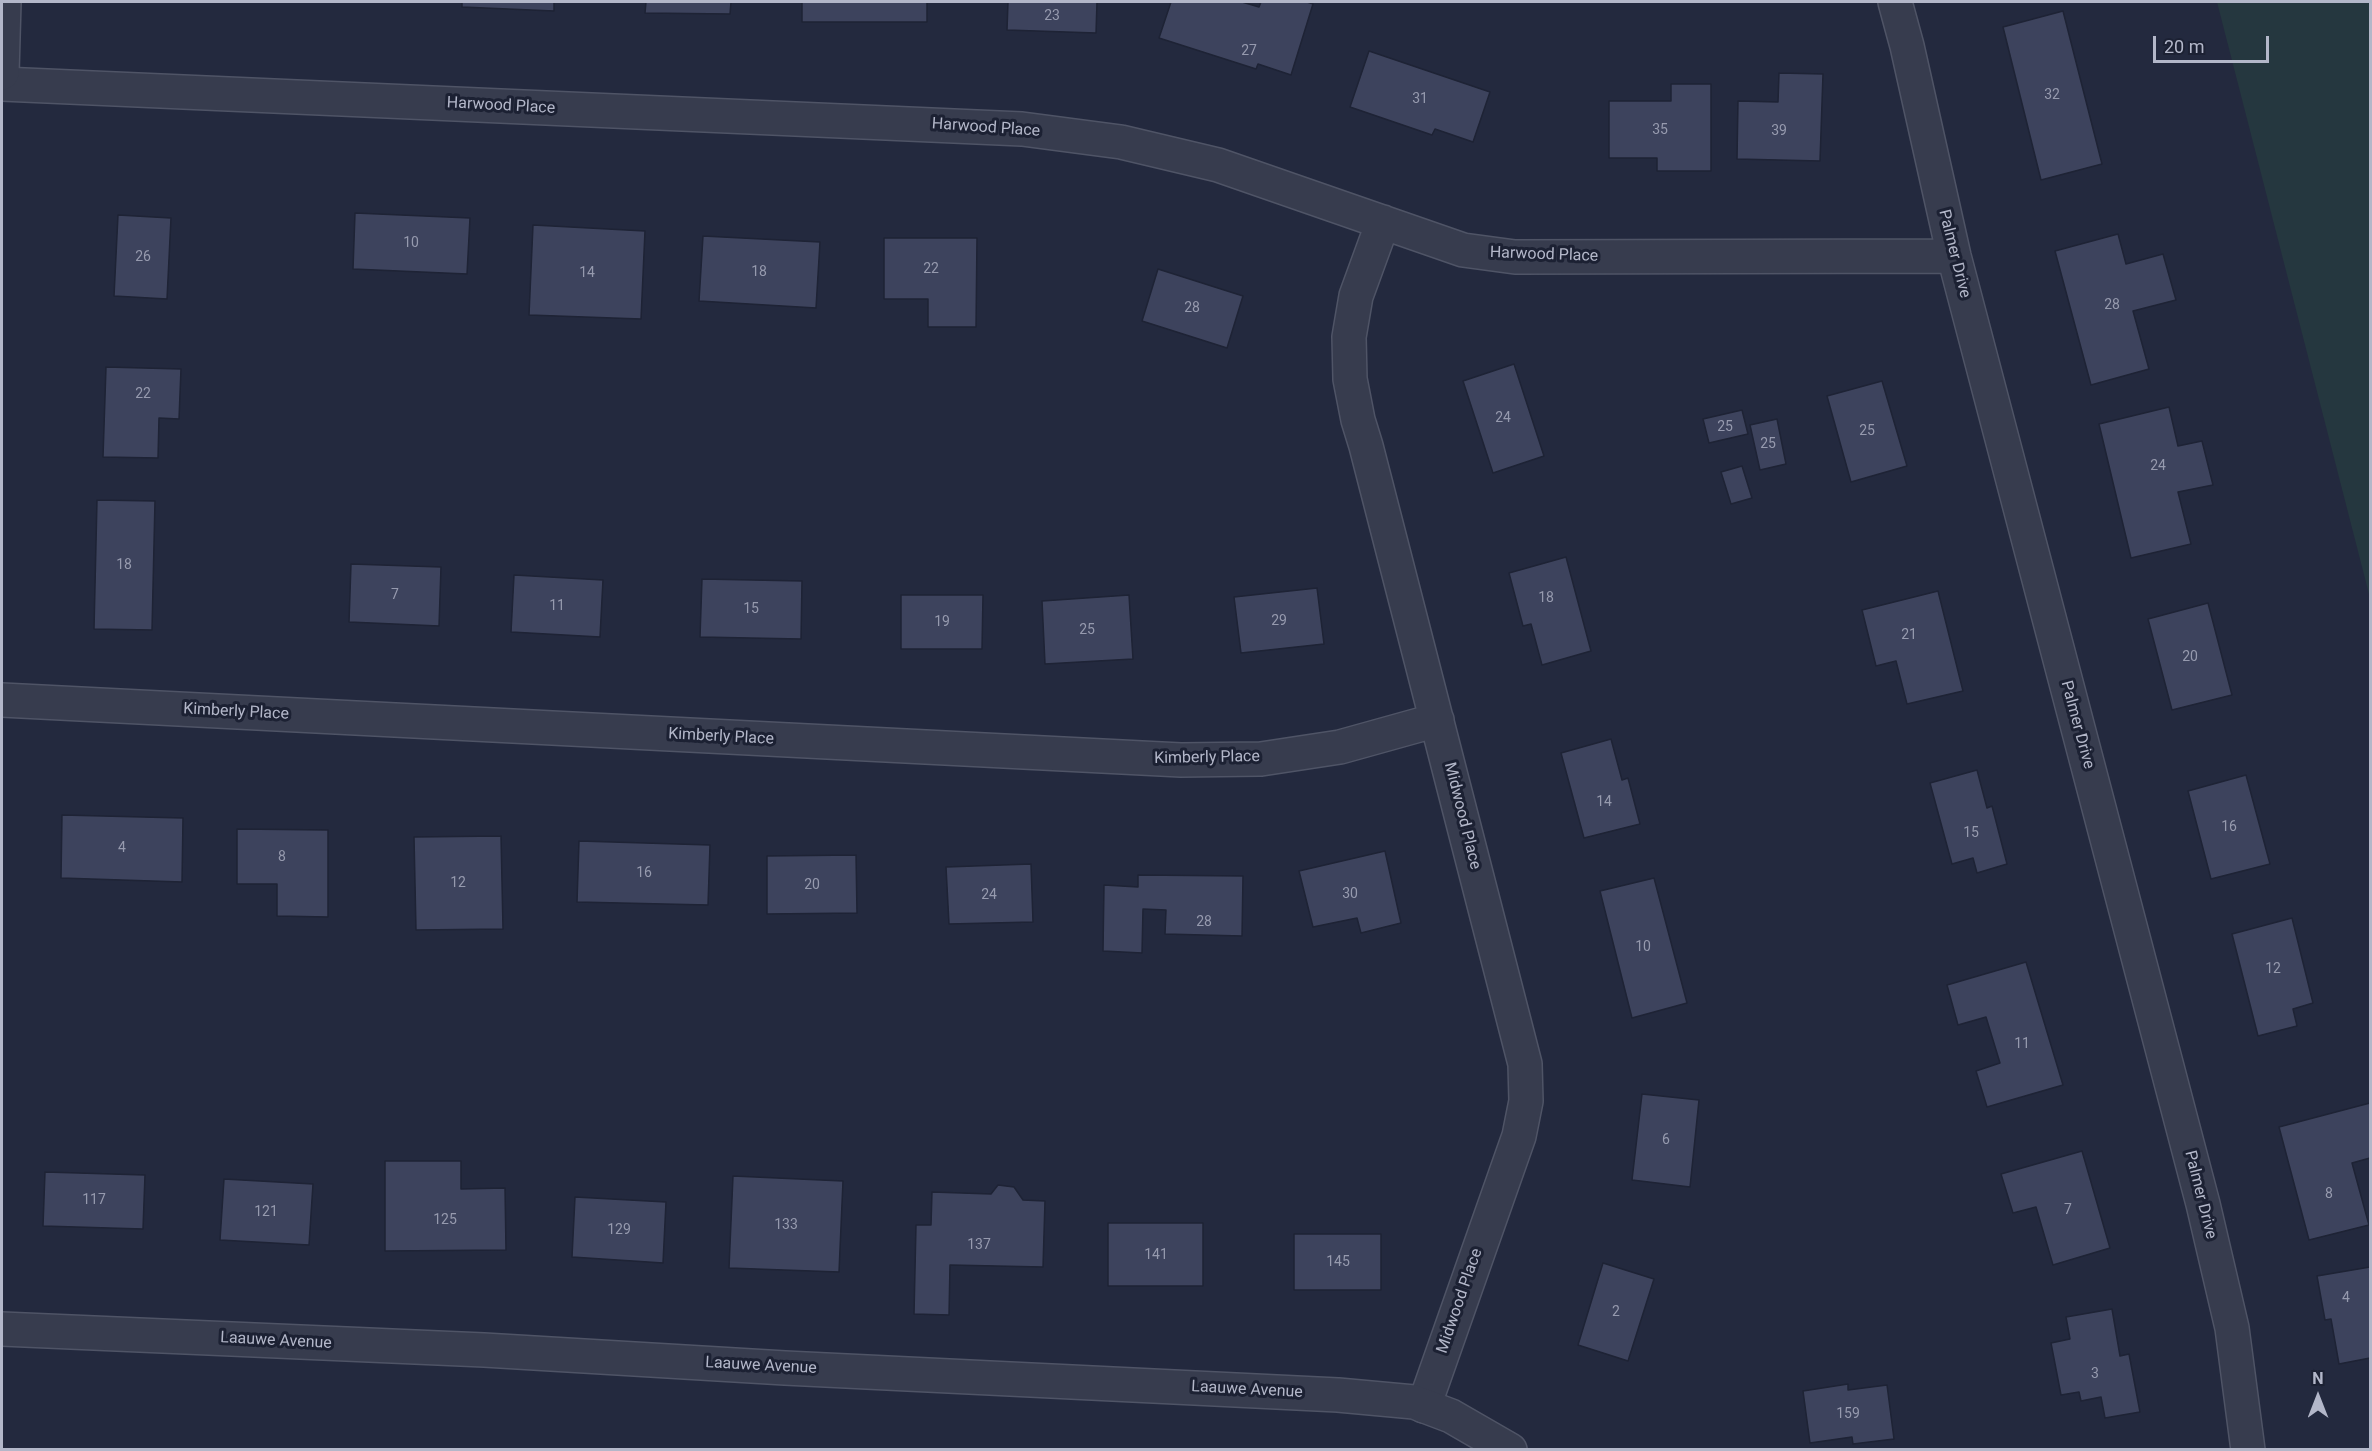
<!DOCTYPE html>
<html>
<head>
<meta charset="utf-8">
<style>
	body { margin:0 }
	#map { position:relative; width:2372px; height:1451px; overflow:hidden; background:#23293e; font-family:Roboto,sans-serif }
	canvas { display:block }
	.frame { position:absolute; inset:0; border:3px solid #b3b7c9; pointer-events:none }
	.north { position:absolute; left:2288px; top:1367px; width:60px; height:60px; -webkit-text-stroke:4px #1c2133; paint-order:stroke; rotate:0deg; font-size:16px; font-weight:700; line-height:24px; text-align:center; color:#b3b7c9 }
	.north::after { content:''; display:block; margin:auto; width:21px; height:27px; background:#b3b7c9; clip-path:polygon(50% 0,100% 100%,50% 72%,0 100%) }
	.scale { position:absolute; left:2153px; top:36px; width:116px; height:27px; box-sizing:border-box; border:3px solid #b3b7c9; border-top:0; padding-left:8px; font-size:18px; line-height:21px; white-space:nowrap; color:#b3b7c9; -webkit-text-stroke:4px #1c2133; paint-order:stroke }
</style>
</head>
<body>
<div id="map">
<canvas width="2372" height="1451"></canvas>
<div class="frame"></div>
<div class="north">N</div>
<div class="scale">20 m</div>
</div>
<script>
const ctx = document.querySelector('canvas').getContext('2d');
ctx.lineJoin = 'round';
function fillPath(path, color) { ctx.fillStyle = color; ctx.fill(path, 'evenodd'); }
const toPath = rows => new Path2D(rows.map(r => 'M' + r).join(''));
function stroke(path, color, width, dash) { ctx.strokeStyle = color; ctx.lineWidth = width; ctx.lineCap = dash ? 'butt' : 'round'; ctx.setLineDash(dash || []); ctx.stroke(path); }
function drawText(font, color, halo, rows, align = 'center') {
  ctx.font = font + ' Roboto,sans-serif'; ctx.lineWidth = 6; ctx.setLineDash([]); ctx.textBaseline = 'middle'; ctx.strokeStyle = halo; ctx.fillStyle = color; for (const [text, x, y, turn = 0] of rows) {
    ctx.save(); ctx.translate(x, y); ctx.rotate((+turn || 0) * Math.PI / 180); ctx.textAlign = isNaN(turn) ? turn : align; if (halo) ctx.strokeText(text, 0, 0); ctx.fillText(text, 0, 0); ctx.restore();
  }
}
const green = toPath([
	[2217,2,2370,2,2370,598]
]);
const building = toPath([
	[462,2,554,2,554,11,462,7,462,2],
	[646,2,731,2,730,14,645,13,646,2],
	[802,2,927,2,927,22,802,22,802,2],
	[1008,2,1097,2,1096,33,1007,30,1008,2],
	[1171,2,1242,2,1259,7,1261,2,1307,2,1313,4,1291,75,1258,64,1256,69,1159,38,1171,2],
	[2063,11,2102,164,2041,180,2003,27,2063,11],
	[1369,51,1490,92,1473,142,1435,129,1432,135,1350,107,1369,51],
	[1779,73,1823,74,1820,161,1737,159,1738,101,1778,102,1779,73],
	[1671,84,1711,84,1711,171,1657,171,1657,158,1609,158,1609,101,1671,101,1671,84],
	[355,213,470,218,467,274,353,269,355,213],
	[118,215,171,218,167,299,114,296,118,215],
	[533,225,645,231,641,319,529,315,533,225],
	[2118,234,2126,264,2163,254,2176,300,2133,311,2149,369,2091,385,2055,251,2118,234],
	[703,236,820,242,816,308,699,301,703,236],
	[884,238,977,238,976,327,928,327,928,299,884,299,884,238],
	[1158,269,1243,296,1227,348,1142,321,1158,269],
	[1514,364,1544,456,1493,473,1463,381,1514,364],
	[106,367,181,369,179,419,159,418,158,458,103,457,106,367],
	[1882,381,1907,466,1851,482,1827,396,1882,381],
	[2169,407,2178,446,2202,441,2213,485,2178,492,2191,544,2131,558,2099,424,2169,407],
	[1742,410,1748,434,1709,443,1703,419,1742,410],
	[1777,419,1786,464,1760,470,1750,425,1777,419],
	[1742,466,1752,498,1731,504,1721,472,1742,466],
	[97,500,155,501,152,630,94,629,97,500],
	[1566,557,1591,651,1542,665,1531,624,1523,626,1509,573,1566,557],
	[351,564,441,567,439,626,349,622,351,564],
	[514,575,603,580,600,637,511,632,514,575],
	[702,579,802,581,801,639,700,637,702,579],
	[1317,588,1324,644,1241,653,1234,597,1317,588],
	[1938,591,1963,691,1907,704,1896,661,1876,666,1862,610,1938,591],
	[901,595,983,595,982,649,901,649,901,595],
	[1129,595,1133,659,1045,664,1042,601,1129,595],
	[2208,603,2232,695,2172,710,2148,619,2208,603],
	[1611,739,1622,780,1628,778,1640,824,1584,838,1561,753,1611,739],
	[1977,770,1987,808,1992,806,2007,864,1977,873,1973,858,1952,864,1930,783,1977,770],
	[2246,775,2270,864,2211,879,2188,791,2246,775],
	[62,815,183,818,182,882,61,878,62,815],
	[237,829,328,830,328,917,277,916,277,884,237,884,237,829],
	[501,836,503,929,416,930,414,837,501,836],
	[579,841,710,845,708,905,577,902,579,841],
	[1385,851,1401,923,1361,933,1357,918,1313,927,1299,871,1385,851],
	[856,855,857,913,767,914,767,856,856,855],
	[1031,864,1033,922,949,924,946,867,1031,864],
	[1138,875,1243,876,1242,936,1165,934,1166,910,1143,909,1142,953,1103,951,1104,885,1138,887,1138,875],
	[1654,878,1687,1003,1632,1018,1600,891,1654,878],
	[2292,918,2313,1003,2293,1009,2297,1026,2258,1036,2232,934,2292,918],
	[2026,962,2063,1085,1987,1107,1976,1071,2000,1063,1986,1017,1958,1025,1947,985,2026,962],
	[1642,1094,1699,1100,1690,1187,1632,1180,1642,1094],
	[2370,1103,2370,1158,2352,1163,2369,1225,2309,1240,2279,1127,2370,1103],
	[2082,1151,2110,1248,2053,1265,2036,1207,2013,1213,2001,1174,2082,1151],
	[385,1161,461,1161,461,1189,505,1188,506,1250,385,1251,385,1161],
	[45,1172,145,1175,143,1229,43,1226,45,1172],
	[733,1176,843,1181,839,1272,729,1268,733,1176],
	[224,1179,313,1184,309,1245,220,1240,224,1179],
	[998,1185,1014,1187,1023,1200,1045,1201,1043,1267,950,1265,949,1315,914,1314,916,1225,931,1225,932,1192,991,1194,998,1185],
	[575,1197,666,1202,663,1263,572,1257,575,1197],
	[1108,1223,1203,1223,1203,1286,1108,1286,1108,1223],
	[1294,1234,1381,1234,1381,1290,1294,1290,1294,1234],
	[1603,1263,1654,1279,1628,1361,1578,1345,1603,1263],
	[2370,1267,2370,1358,2339,1364,2331,1319,2325,1320,2317,1276,2370,1267],
	[2112,1309,2120,1356,2129,1354,2140,1412,2105,1418,2101,1397,2081,1401,2079,1392,2061,1395,2051,1343,2070,1339,2066,1317,2112,1309],
	[1848,1384,1848,1390,1887,1385,1894,1439,1853,1444,1852,1437,1810,1443,1803,1391,1848,1384]
]);
const minor = toPath([
	[1895,2,1907,46,1954,256,2203,1204,2232,1328,2248,1450],
	[2,84,1022,129,1121,142,1218,165,1463,250,1515,257,1954,256],
	[1383,222,1356,296,1349,337,1350,379,1358,420,1366,446,1525,1064,1526,1101,1519,1136,1424,1406],
	[2,700,1181,760,1261,759,1340,747,1437,720]
]);
const tertiary = toPath([
	[2,73,4,2],
	[2,1329,484,1350,785,1368,1338,1395,1414,1402,1451,1416,1510,1450]
]);
const numberNames = [
	["23",1052,16],
	["27",1249,51],
	["32",2052,95],
	["31",1420,99],
	["35",1660,130],
	["39",1779,131],
	["10",411,243],
	["26",143,257],
	["22",931,269],
	["18",759,272],
	["14",587,273],
	["28",2112,305],
	["28",1192,308],
	["22",143,394],
	["24",1503,418],
	["25",1725,427],
	["25",1867,431],
	["25",1768,444],
	["24",2158,466],
	["18",124,565],
	["7",395,595],
	["18",1546,598],
	["11",557,606],
	["15",751,609],
	["29",1279,621],
	["19",942,622],
	["25",1087,630],
	["21",1909,635],
	["20",2190,657],
	["14",1604,802],
	["16",2229,827],
	["15",1971,833],
	["4",122,848],
	["8",282,857],
	["16",644,873],
	["12",458,883],
	["20",812,885],
	["30",1350,894],
	["24",989,895],
	["28",1204,922],
	["10",1643,947],
	["12",2273,969],
	["11",2022,1044],
	["6",1666,1140],
	["8",2329,1194],
	["117",94,1200],
	["7",2068,1210],
	["121",266,1212],
	["125",445,1220],
	["133",786,1225],
	["129",619,1230],
	["137",979,1245],
	["141",1156,1255],
	["145",1338,1262],
	["4",2346,1298],
	["2",1616,1312],
	["3",2095,1374],
	["159",1848,1414]
];
const streetNames = [
	["Harwood Place",501,106,3],
	["Harwood Place",986,128,4],
	["Palmer Drive",1954,254,76],
	["Harwood Place",1544,255,2],
	["Kimberly Place",236,712,3],
	["Palmer Drive",2077,725,75],
	["Kimberly Place",721,737,3],
	["Kimberly Place",1207,758,-1],
	["Midwood Place",1462,816,76],
	["Palmer Drive",2200,1195,76],
	["Midwood Place",1460,1301,-71],
	["Laauwe Avenue",276,1341,3],
	["Laauwe Avenue",761,1366,3],
	["Laauwe Avenue",1247,1390,3]
];
fillPath(green, '#25373f');
fillPath(building, '#3d435d');
stroke(building, '#1e2335', 1.5);
stroke(minor, '#4f5466', 36);
stroke(tertiary, '#4f5466', 36);
stroke(minor, '#373c4e', 33);
stroke(tertiary, '#373c4e', 33);
drawText('14px', '#969aae', null, numberNames);
drawText('16px', '#b3b7c9', '#1c2133', streetNames);
</script>
</body>
</html>
